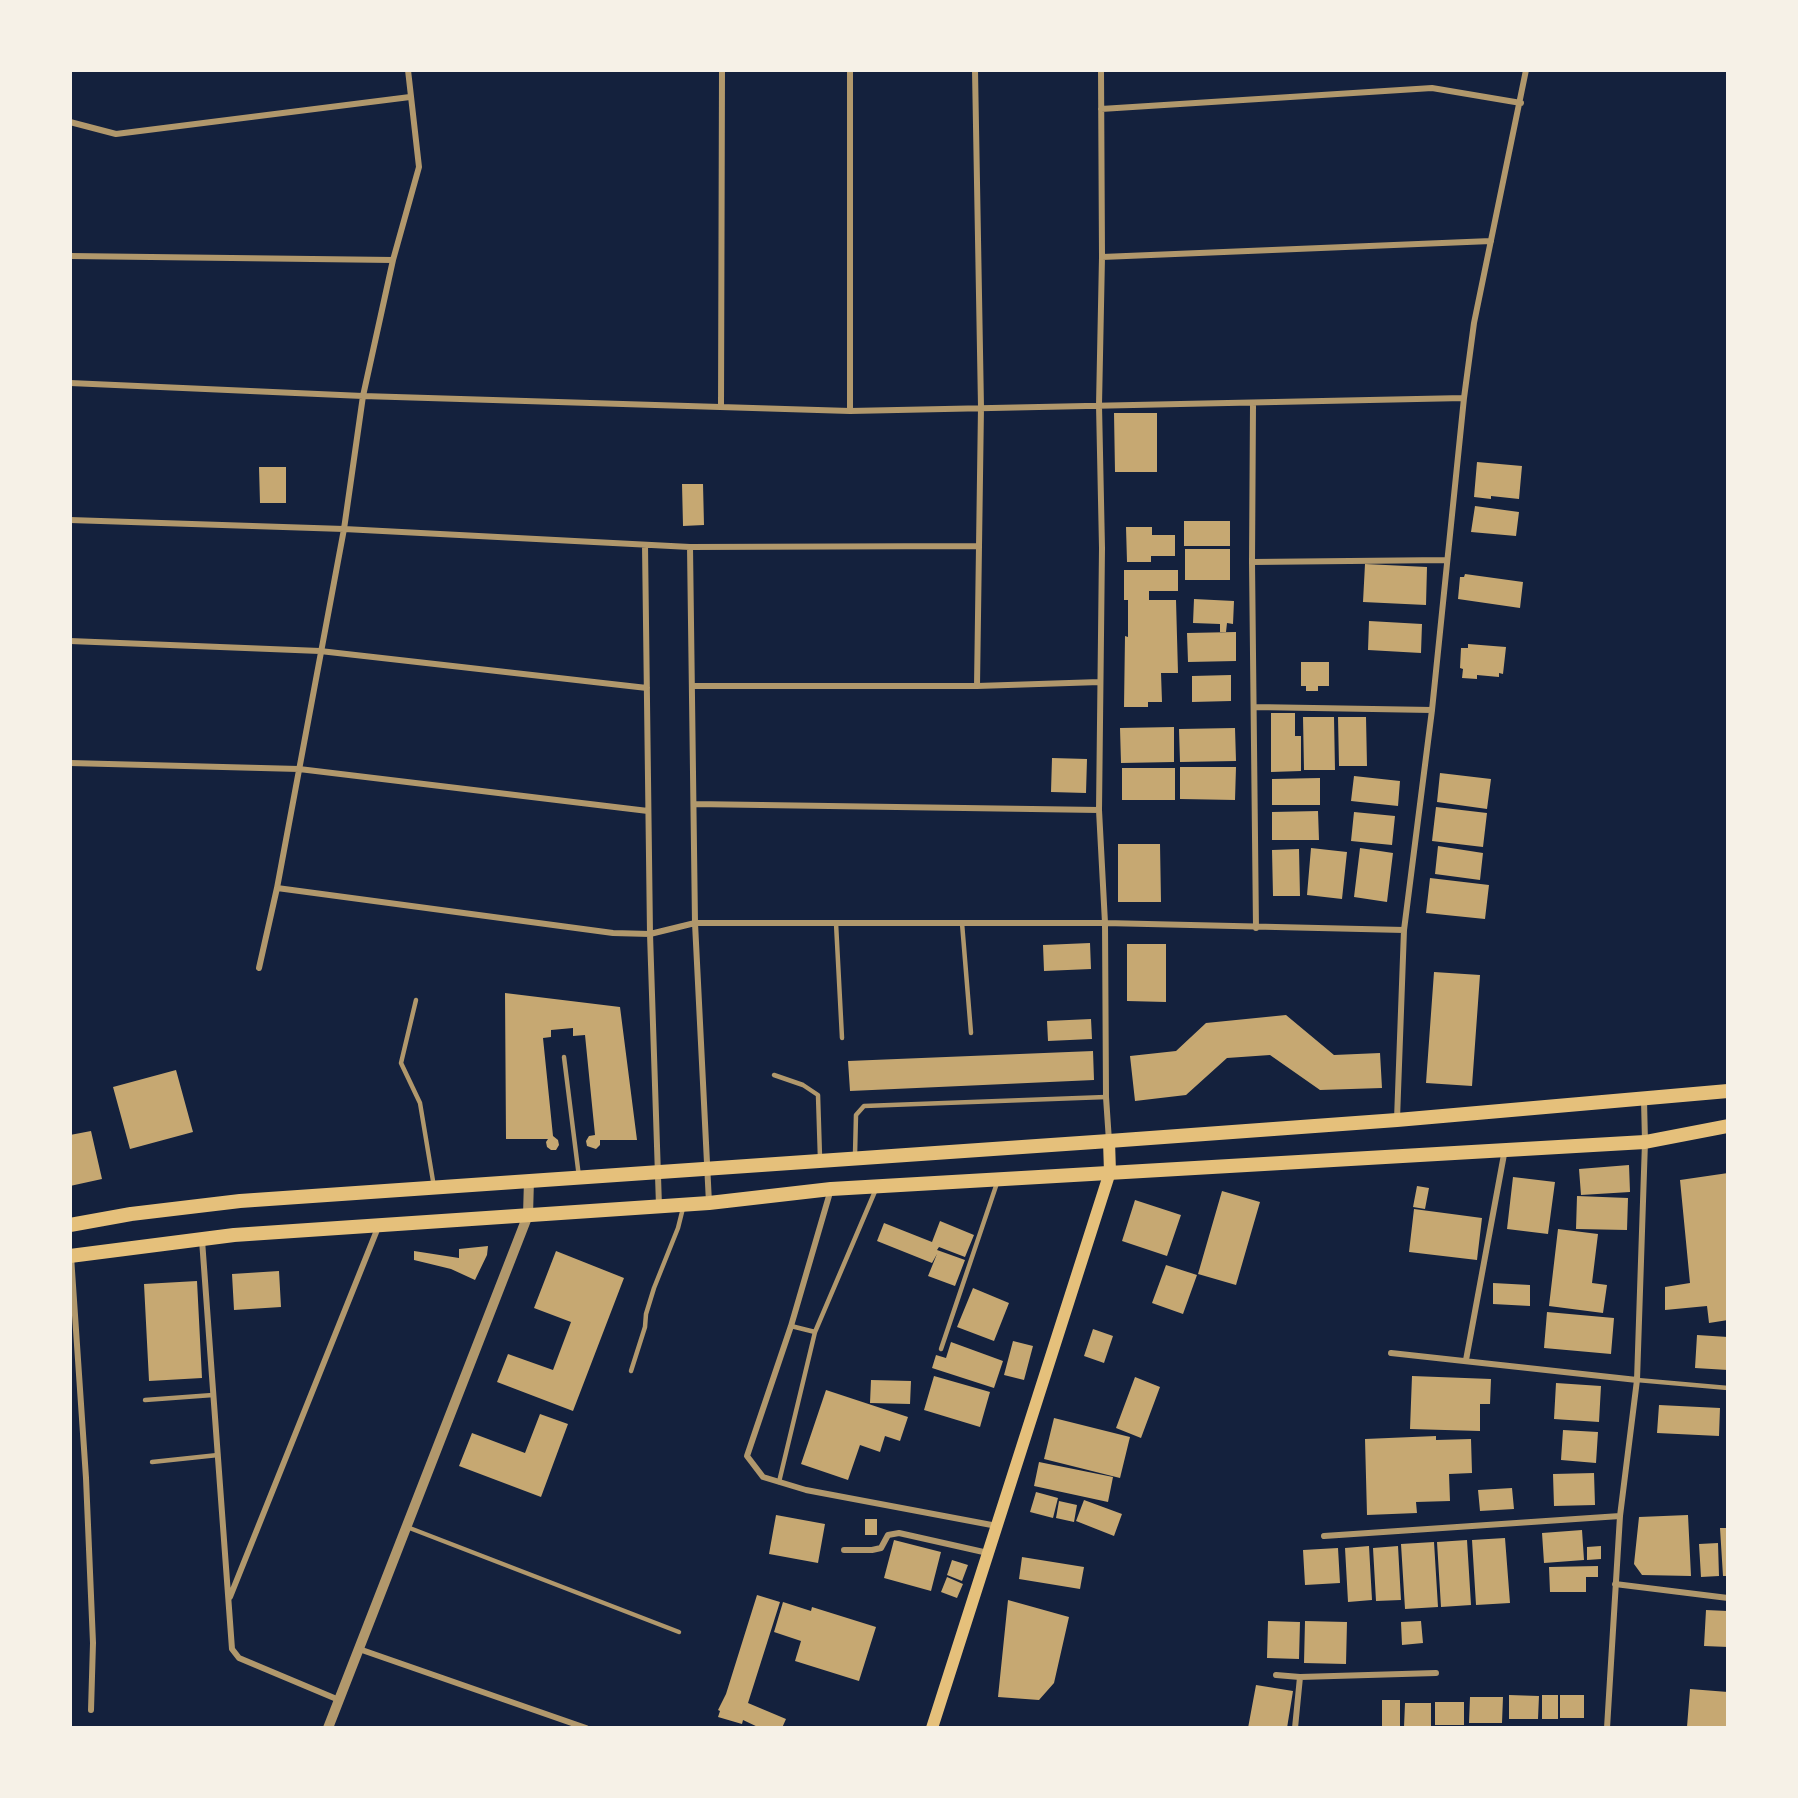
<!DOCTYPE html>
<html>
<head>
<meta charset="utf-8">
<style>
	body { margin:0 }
	#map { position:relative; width:1798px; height:1798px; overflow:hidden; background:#14213d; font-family:Commissioner,sans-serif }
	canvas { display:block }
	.frame { position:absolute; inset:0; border:72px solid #f6f1e7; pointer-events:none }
</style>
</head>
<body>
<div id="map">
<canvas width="1798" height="1798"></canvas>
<div class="frame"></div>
</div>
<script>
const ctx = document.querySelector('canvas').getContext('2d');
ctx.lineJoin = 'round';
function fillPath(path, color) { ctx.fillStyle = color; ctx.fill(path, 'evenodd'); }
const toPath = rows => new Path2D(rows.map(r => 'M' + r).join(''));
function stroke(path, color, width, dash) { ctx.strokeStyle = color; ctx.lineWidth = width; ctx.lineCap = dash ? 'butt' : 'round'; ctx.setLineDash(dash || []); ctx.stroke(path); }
const building = toPath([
	[1114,413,1157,413,1157,472,1115,472],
	[1477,462,1522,466,1519,499,1491,496,1491,499,1474,497],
	[259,467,286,467,286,503,260,503],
	[682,484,703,484,704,525,683,526],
	[1475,506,1519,512,1516,536,1471,532],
	[1184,521,1230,521,1230,546,1184,546],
	[1126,527,1152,527,1152,535,1175,535,1175,556,1151,556,1151,562,1127,562],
	[1185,549,1230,549,1230,580,1185,580],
	[1365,564,1427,567,1426,605,1363,602],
	[1124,570,1178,570,1178,591,1149,591,1149,600,1176,600,1178,673,1161,673,1162,702,1148,702,1148,707,1124,707,1125,636,1128,637,1128,600,1124,600],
	[1465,574,1523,582,1520,608,1458,599,1460,577,1464,577],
	[1194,599,1234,601,1233,624,1227,623,1226,632,1220,632,1220,624,1193,623],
	[1369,621,1422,624,1421,653,1368,650],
	[1236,632,1236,661,1188,662,1187,633],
	[1468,644,1506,647,1503,674,1499,673,1499,677,1477,675,1477,679,1462,678,1463,669,1460,668,1461,648,1468,648],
	[1301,662,1329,662,1329,686,1318,686,1318,691,1306,691,1306,686,1301,686],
	[1231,675,1231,701,1192,702,1192,676],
	[1271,713,1295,713,1295,736,1301,736,1301,771,1271,772],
	[1303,717,1334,717,1335,770,1304,770],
	[1338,717,1366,717,1367,766,1339,766],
	[1174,727,1174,762,1121,763,1120,728],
	[1235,728,1236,761,1180,762,1179,729],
	[1052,758,1087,759,1086,793,1051,792],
	[1180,767,1236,767,1235,800,1180,799],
	[1122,768,1175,768,1175,800,1122,800],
	[1440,773,1491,779,1487,809,1437,802],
	[1354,776,1400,781,1398,806,1351,801],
	[1320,778,1320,805,1272,805,1272,779],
	[1436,807,1487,813,1483,847,1432,841],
	[1318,811,1319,840,1272,840,1272,812],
	[1354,812,1395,816,1392,845,1351,841],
	[1118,844,1160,844,1161,902,1118,902],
	[1438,846,1483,853,1480,880,1435,874],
	[1311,848,1347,852,1342,899,1307,895],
	[1360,848,1393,853,1387,902,1354,897],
	[1299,849,1300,896,1273,896,1272,850],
	[1430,878,1489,885,1485,919,1426,913],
	[1090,943,1091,969,1044,971,1043,945],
	[1127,944,1166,944,1166,1002,1127,1001],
	[1434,972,1480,975,1472,1086,1426,1083],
	[505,993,620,1007,637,1140,600,1140,600,1145,596,1149,587,1146,586,1141,589,1136,595,1135,585,1035,573,1036,573,1028,551,1030,551,1037,543,1038,553,1136,558,1140,559,1145,556,1150,551,1150,547,1147,546,1142,548,1139,506,1139],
	[1286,1015,1334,1055,1380,1053,1382,1088,1320,1090,1270,1055,1227,1058,1186,1095,1135,1101,1130,1056,1176,1051,1206,1023],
	[1091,1019,1092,1039,1048,1041,1047,1021],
	[1093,1051,1094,1080,850,1091,848,1061],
	[176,1070,193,1132,130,1149,113,1087],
	[91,1131,102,1179,70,1186,70,1135],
	[1629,1165,1630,1192,1581,1195,1579,1169],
	[1728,1173,1728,1320,1709,1323,1707,1306,1665,1310,1665,1287,1690,1283,1680,1180],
	[1513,1177,1555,1182,1548,1234,1507,1229],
	[1417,1186,1429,1188,1425,1209,1413,1207],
	[1222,1191,1260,1202,1236,1285,1198,1274],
	[1577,1196,1628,1198,1627,1230,1576,1229],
	[1135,1200,1181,1215,1167,1256,1122,1241],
	[1414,1209,1482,1218,1477,1260,1409,1252],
	[940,1221,974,1235,965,1257,939,1247,937,1250,965,1260,955,1286,928,1276,937,1254,932,1263,877,1241,884,1223,932,1242],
	[1558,1229,1598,1234,1592,1283,1607,1285,1603,1313,1549,1306],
	[488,1246,487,1255,475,1280,451,1269,414,1260,414,1251,459,1258,459,1249],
	[556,1251,624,1278,573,1411,497,1382,508,1354,553,1370,571,1322,534,1308],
	[1166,1265,1197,1275,1183,1314,1152,1303],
	[279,1271,281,1307,234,1310,232,1274],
	[197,1281,202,1378,149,1381,144,1284],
	[1493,1283,1530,1285,1530,1306,1493,1304],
	[973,1288,1009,1303,994,1341,957,1327],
	[1547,1312,1614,1318,1611,1354,1544,1348],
	[1093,1329,1113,1336,1104,1363,1084,1356],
	[1697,1335,1728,1337,1728,1370,1695,1368],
	[1013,1341,1033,1346,1024,1380,1004,1375],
	[951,1342,1003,1361,994,1388,932,1368,936,1355,946,1358],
	[934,1376,990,1392,980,1427,924,1410],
	[1412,1376,1491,1379,1490,1404,1480,1404,1480,1431,1410,1429],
	[1135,1377,1160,1387,1141,1438,1116,1428],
	[871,1380,911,1381,910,1404,870,1403],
	[1556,1383,1601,1386,1599,1422,1554,1419],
	[826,1390,908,1417,900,1441,885,1436,880,1452,860,1445,848,1480,801,1464],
	[1659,1405,1720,1408,1719,1436,1657,1433],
	[540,1414,568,1424,541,1497,459,1466,472,1433,525,1453],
	[1054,1418,1130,1437,1120,1478,1044,1459],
	[1563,1430,1598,1432,1596,1463,1561,1460],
	[1436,1436,1436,1440,1471,1439,1472,1473,1449,1474,1450,1501,1416,1502,1417,1513,1367,1515,1365,1439],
	[1039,1462,1113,1477,1108,1502,1034,1486],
	[1594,1473,1595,1505,1554,1506,1553,1474],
	[1512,1488,1514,1509,1480,1511,1478,1490],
	[1036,1492,1058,1498,1053,1518,1030,1512],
	[1084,1500,1122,1514,1114,1536,1076,1521],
	[1059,1501,1077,1505,1074,1522,1056,1518],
	[776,1515,825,1524,818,1563,769,1554],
	[1688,1515,1691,1576,1642,1575,1634,1564,1639,1517],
	[865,1519,877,1519,877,1535,865,1535],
	[1720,1528,1728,1528,1728,1576,1723,1576],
	[1582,1530,1584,1560,1544,1563,1542,1533],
	[1505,1538,1510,1603,1476,1605,1472,1540],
	[894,1540,941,1552,931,1591,884,1578],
	[1467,1540,1471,1605,1441,1607,1437,1542],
	[1434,1542,1438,1607,1405,1609,1401,1544],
	[1718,1543,1719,1576,1701,1577,1699,1544],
	[1369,1546,1372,1600,1348,1602,1345,1548],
	[1398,1546,1401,1600,1376,1601,1373,1548],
	[1601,1546,1601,1559,1587,1560,1587,1547],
	[1338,1548,1340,1583,1305,1585,1303,1550],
	[1022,1557,1084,1567,1080,1589,1019,1579],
	[952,1560,968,1565,962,1581,947,1575],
	[1598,1566,1598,1577,1586,1577,1586,1592,1550,1592,1549,1567],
	[947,1577,963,1584,957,1598,941,1592],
	[757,1595,780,1602,748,1703,786,1719,782,1728,760,1728,743,1720,742,1724,718,1717,720,1711,718,1710,726,1694],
	[1008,1600,1069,1617,1054,1683,1039,1700,998,1697],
	[783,1602,811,1611,812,1607,876,1627,859,1681,795,1661,801,1641,774,1632],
	[1706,1610,1728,1611,1728,1647,1704,1646],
	[1268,1621,1300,1622,1299,1659,1267,1658],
	[1305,1621,1347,1622,1346,1664,1304,1663],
	[1421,1621,1423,1643,1402,1645,1401,1622],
	[1256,1685,1293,1691,1287,1728,1248,1728],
	[1690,1689,1728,1692,1728,1728,1687,1727],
	[1509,1695,1539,1696,1538,1719,1509,1719],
	[1542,1695,1558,1695,1558,1719,1542,1719],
	[1560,1695,1584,1695,1584,1718,1560,1718],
	[1470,1697,1503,1697,1502,1723,1469,1723],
	[1382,1700,1400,1700,1400,1728,1382,1728],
	[1435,1702,1464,1702,1464,1725,1435,1725],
	[1405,1703,1431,1703,1431,1727,1404,1727]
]);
const service = toPath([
	[836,923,842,1038],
	[962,923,971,1033],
	[416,1000,401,1063,420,1103,434,1187],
	[564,1057,579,1177],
	[774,1075,803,1085,818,1095,820,1158],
	[855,1155,856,1115,864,1106,1106,1097],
	[791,1326,815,1332,876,1189],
	[941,1349,997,1183],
	[631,1371,645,1327,646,1314,654,1288,678,1228,683,1208],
	[1637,1380,1728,1388],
	[145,1400,213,1395],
	[152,1462,218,1455],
	[779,1482,815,1332],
	[407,1527,679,1632]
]);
const minor = toPath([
	[408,70,419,167,393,260,363,396,850,411,1464,398],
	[975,70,981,407,977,686],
	[1101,70,1102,257,1099,405,1102,548,1099,810,1105,923,1106,1097,1109,1141],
	[1101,109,1432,88,1521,103],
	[70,122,116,134,410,97],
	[70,256,393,260],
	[1102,257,1491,241],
	[70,383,363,396,344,529,277,888,259,968],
	[1253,404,1252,562,1256,928],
	[721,407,722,70],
	[850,411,850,70],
	[70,520,344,529,690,547,977,546],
	[645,545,650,934,659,1206],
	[690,547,695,923,709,1203],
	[1252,562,1447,560],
	[70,641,320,651,647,688],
	[693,686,977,686,1100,682],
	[1254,707,1432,710],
	[70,763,299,769,648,811],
	[694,804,1099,810],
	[277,888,613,933,650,934,695,923,1105,923,1404,930],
	[1397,1119,1404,930,1432,710,1464,398,1474,323,1526,70],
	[831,1189,791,1326,747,1456,763,1477,806,1490,997,1526],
	[202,1240,232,1649,239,1658,339,1700],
	[71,1256,86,1478,93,1643,91,1710],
	[1391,1353,1637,1380],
	[1466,1360,1505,1149],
	[1324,1536,1620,1516],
	[844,1550,872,1550,881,1548,888,1535,899,1533,988,1553],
	[1615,1584,1728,1598],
	[230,1597,379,1225],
	[359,1649,586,1728],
	[1276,1675,1300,1677,1436,1673],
	[1295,1728,1300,1677],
	[1607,1728,1620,1516,1637,1380,1645,1142,1644,1100]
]);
const tertiary = toPath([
	[328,1728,528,1215,529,1180]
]);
const secondary = toPath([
	[932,1728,1110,1172,1109,1141]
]);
const primary = toPath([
	[70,1225,131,1214,240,1201,1109,1141,1397,1120,1728,1091],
	[70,1256,234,1235,709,1203,831,1189,1645,1142,1728,1126]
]);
fillPath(building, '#c6a872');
stroke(service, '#b1986c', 4.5);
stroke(minor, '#b1986c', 6);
stroke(tertiary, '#b1986c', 10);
stroke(secondary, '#e5c07b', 12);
stroke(primary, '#e5c07b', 14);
</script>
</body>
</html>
